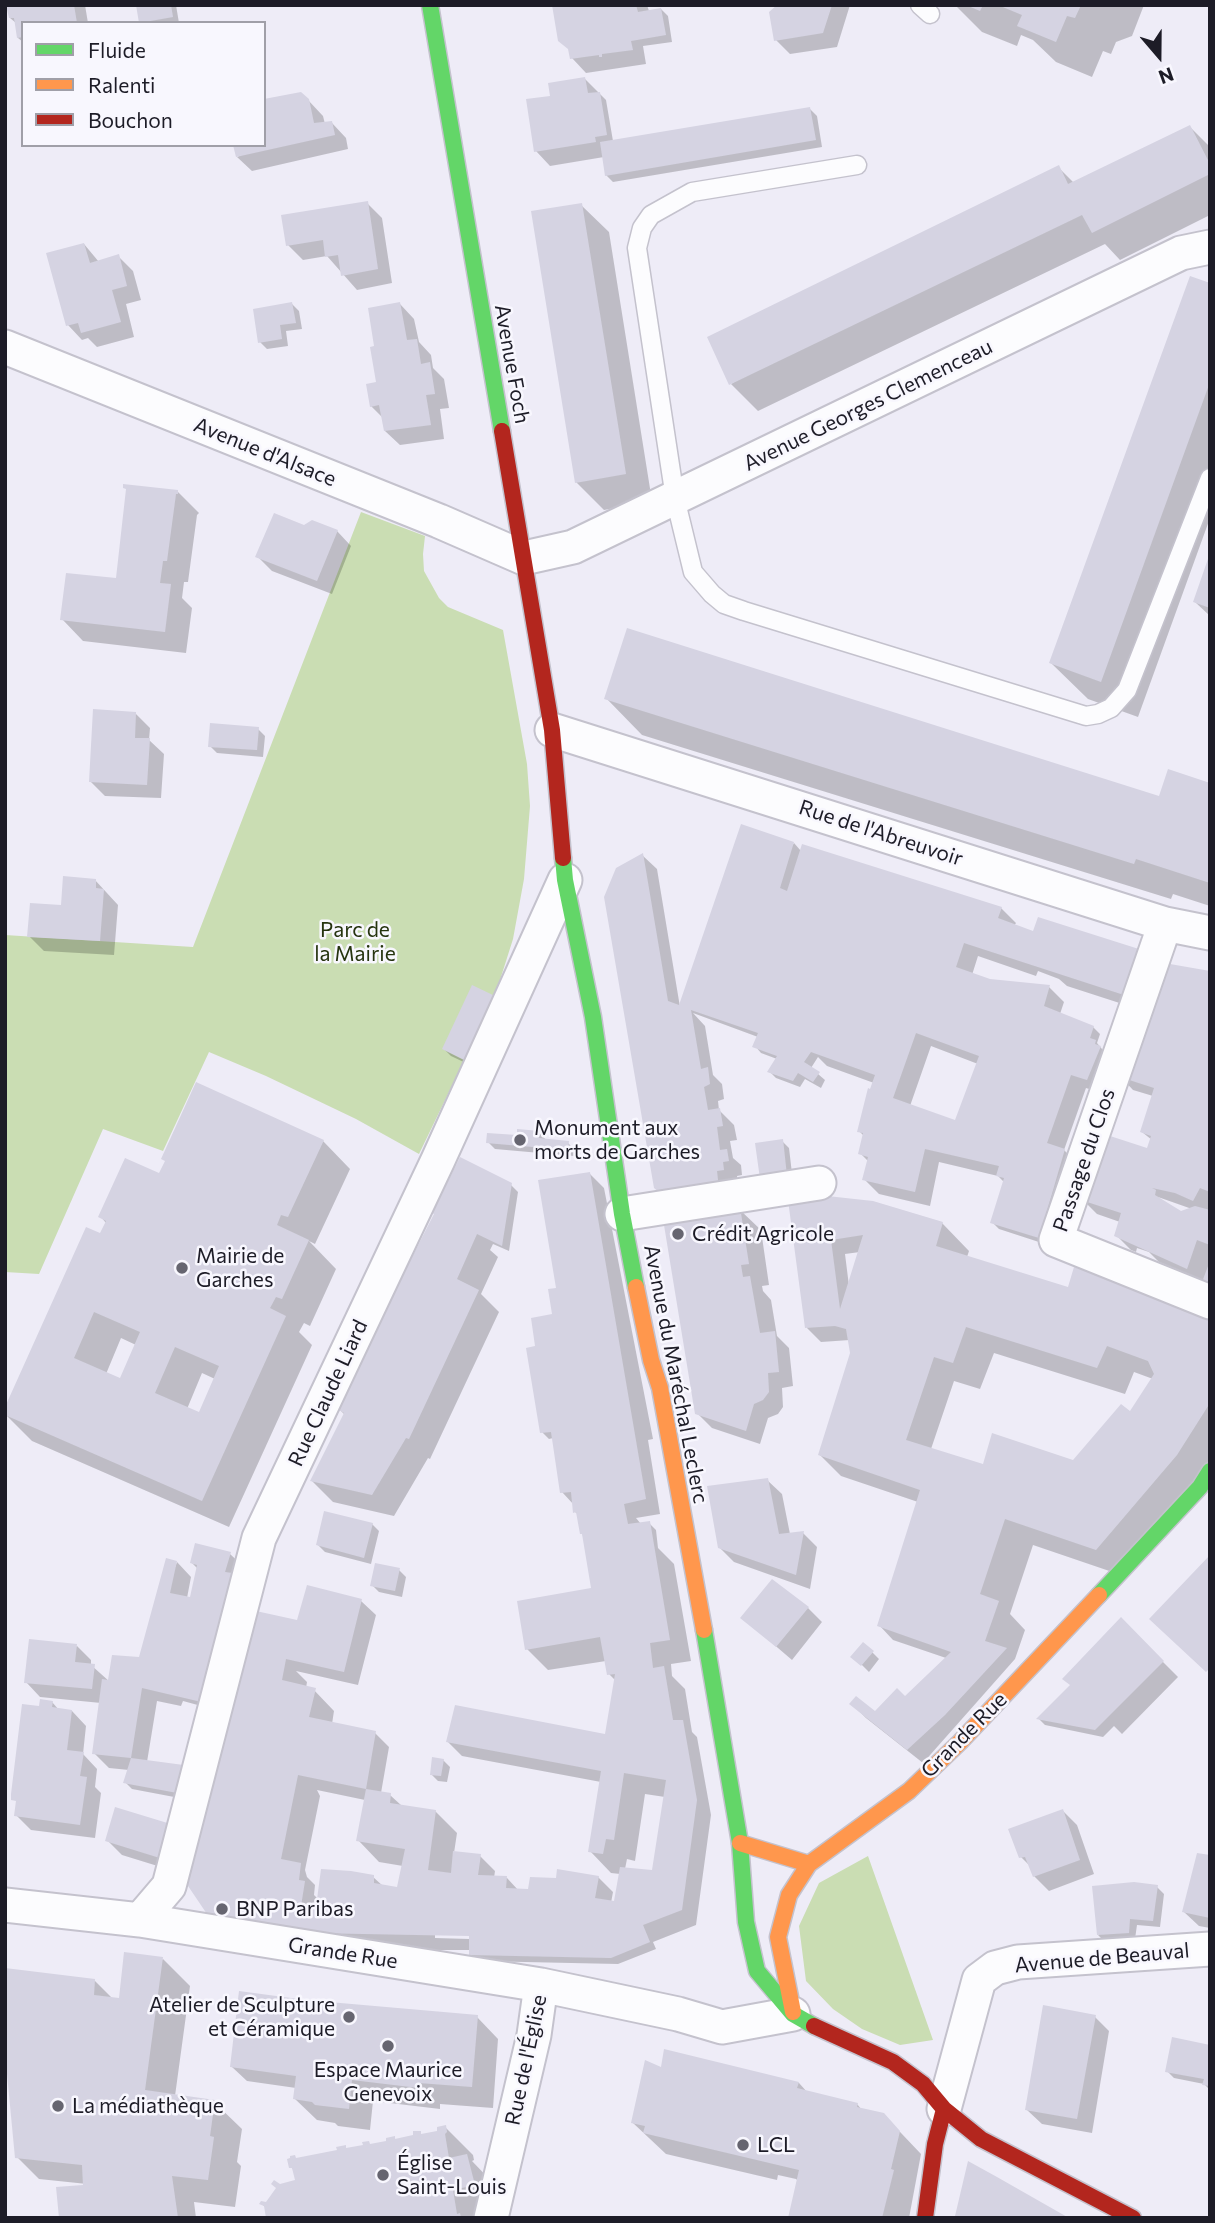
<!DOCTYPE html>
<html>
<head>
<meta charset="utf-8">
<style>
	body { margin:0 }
	#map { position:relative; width:1215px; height:2223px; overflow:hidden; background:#eeecf7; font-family:Commissioner,sans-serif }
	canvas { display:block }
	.frame { position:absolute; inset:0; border:7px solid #1d1c27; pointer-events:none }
	.legend { position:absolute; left:21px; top:21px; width:245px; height:126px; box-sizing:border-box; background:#f8f7fe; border:2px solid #a09fa8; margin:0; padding:9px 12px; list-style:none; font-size:21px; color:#1d1c27 }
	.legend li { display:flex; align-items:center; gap:14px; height:35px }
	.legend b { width:35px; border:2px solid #a09fa8 }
	.north { position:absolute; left:1124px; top:21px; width:70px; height:70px; -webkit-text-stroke:5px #f8f7fe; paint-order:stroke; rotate:160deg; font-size:19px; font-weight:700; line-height:28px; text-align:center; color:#1d1c27 }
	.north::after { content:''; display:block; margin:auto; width:24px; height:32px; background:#1d1c27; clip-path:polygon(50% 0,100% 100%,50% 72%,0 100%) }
</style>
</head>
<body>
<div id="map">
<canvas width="1215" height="2223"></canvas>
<div class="frame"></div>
<ul class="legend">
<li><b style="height:9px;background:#63d668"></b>Fluide</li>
<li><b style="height:9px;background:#ff974d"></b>Ralenti</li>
<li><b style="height:9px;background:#b3261e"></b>Bouchon</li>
</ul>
<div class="north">N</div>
</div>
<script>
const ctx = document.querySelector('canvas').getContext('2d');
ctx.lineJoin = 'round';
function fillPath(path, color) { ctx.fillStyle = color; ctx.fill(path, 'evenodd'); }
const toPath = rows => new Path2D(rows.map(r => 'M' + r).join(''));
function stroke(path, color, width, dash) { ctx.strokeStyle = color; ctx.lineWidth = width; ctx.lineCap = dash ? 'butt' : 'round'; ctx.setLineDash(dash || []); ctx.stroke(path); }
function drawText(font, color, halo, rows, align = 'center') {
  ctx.font = font + ' Commissioner,sans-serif'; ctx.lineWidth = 5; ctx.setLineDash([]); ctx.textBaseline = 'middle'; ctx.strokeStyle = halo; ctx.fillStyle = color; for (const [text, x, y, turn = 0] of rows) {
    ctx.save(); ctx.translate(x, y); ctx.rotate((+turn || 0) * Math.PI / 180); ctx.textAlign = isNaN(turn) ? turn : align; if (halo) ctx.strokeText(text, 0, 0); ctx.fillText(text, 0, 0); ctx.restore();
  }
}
const green = toPath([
	[361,512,425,536,423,554,424,571,439,598,448,607,503,630,527,764,530,806,524,879,513,939,494,999,419,1154,356,1119,266,1076,209,1052,163,1151,103,1129,39,1274,5,1272,5,935,193,947],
	[868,1856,933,2040,900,2045,862,2029,833,2009,806,1981,799,1926,819,1883]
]);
const shadow = toPath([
	[8,5,85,5,88,23,23,23,23,42,18,38,16,23,10,18],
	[138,5,176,5,179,23,141,23],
	[554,5,647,5,649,11,661,9,668,16,672,42,643,46,646,64,586,73,572,58],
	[780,5,850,5,837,47,790,54,776,40],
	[955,5,1144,5,1132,36,1116,42,1111,54,1103,51,1092,77,1056,62,1033,40,1021,35,1017,46,982,32],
	[585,79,606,100,613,141,810,109,817,116,822,147,613,182,606,175,604,157,550,166,536,151,552,97],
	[308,100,323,116,325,124,332,123,346,138,348,149,252,171,237,157,264,145],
	[1190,127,1210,147,1210,215,1120,260,1105,244,758,411,731,384,1058,167,1074,183],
	[367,203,382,218,392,283,357,290,327,256,303,260,288,245],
	[581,205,609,232,652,501,604,510,576,482],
	[84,244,99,262,118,256,133,271,141,300,126,304,134,337,97,347,88,338,82,340,68,325],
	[1210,285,1210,518,1138,717,1088,699,1051,663],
	[292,304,299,311,302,329,286,331,288,346,267,349,260,342],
	[400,304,414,319,419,342,431,355,433,368,444,379,449,408,440,409,444,439,400,445,385,431,383,418,371,406,378,384,376,347],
	[128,490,178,492,199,513,197,515,188,582,184,582,182,598,192,608,186,653,83,641,62,619,117,580],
	[305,527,337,531,351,546,332,594,272,571,257,556],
	[1210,560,1210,616,1195,602],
	[606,698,1160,799,1210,785,1210,906,1173,894,1171,899,642,735],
	[135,713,150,728,149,740,164,754,161,798,105,796,90,781],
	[258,729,265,736,263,757,217,753,210,746],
	[794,843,801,851,1001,908,1016,923,1014,926,1034,933,1063,928,1138,1009,1067,986,1059,979,1038,971,1036,976,978,956,972,975,989,981,1049,987,1064,1002,1060,1014,1093,1027,1100,1034,1097,1043,1107,1055,1102,1093,1086,1088,1064,1150,1079,1165,1045,1244,999,1229,992,1222,1004,1182,998,1176,939,1162,930,1206,879,1194,864,1179,869,1162,860,1153,864,1136,859,1131,874,1083,827,1066,818,1057,811,1068,825,1080,821,1088,805,1079,800,1087,776,1078,769,1071,777,1059,761,1053,755,1046,758,1037,693,1013,705,1026,713,1075,722,1084,724,1099,718,1101,719,1110,734,1125,737,1140,730,1141,733,1158,741,1165,742,1175,737,1176,738,1184,683,1212,642,855,657,869,680,1007],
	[931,1046,978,1064,956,1122,910,1106],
	[95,880,118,905,114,955,44,951,29,936],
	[1210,973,1210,1288,1202,1280,1159,1262,1149,1252,1137,1248,1136,1252,1131,1250,1116,1235,1120,1222,1097,1214,1083,1200,1148,1151,1152,1140,1142,1132,1153,1096,1133,1090,1119,1075],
	[1158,1197,1192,1209,1180,1213],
	[501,1005,472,1066,451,1056,444,1049],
	[539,1132,546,1140,568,1143,575,1150,574,1156,495,1149,488,1142],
	[323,1141,350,1169,315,1244,309,1241,336,1269,310,1326,304,1323,299,1332,312,1345,229,1527,32,1441,5,1414,101,1235,106,1223,101,1217,160,1176],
	[121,1338,136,1345,120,1380,106,1374],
	[202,1373,215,1379,200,1414,187,1409],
	[782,1141,789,1148,793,1182,762,1178],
	[590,1174,604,1188,653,1439,648,1440,660,1514,636,1518,641,1524,649,1523,656,1530,658,1548,674,1564,691,1661,671,1664,672,1676,685,1689,692,1732,697,1737,711,1815,696,1925,653,1942,656,1949,618,1964,477,1961,470,1954,470,1950,440,1950,439,1957,316,1938,188,1883,299,1622,361,1601,376,1615,358,1685,296,1671,307,1682,306,1688,313,1689,334,1711,332,1724,375,1733,389,1747,381,1793,390,1795,402,1806,435,1811,457,1833,454,1853,480,1856,495,1871,494,1878,507,1878,519,1891,598,1877,613,1892,611,1903,615,1903,620,1874,611,1873,590,1851,601,1782,462,1756,448,1742,606,1738,616,1681,609,1674,606,1661,548,1670,527,1649,593,1590,579,1515,575,1512,574,1505,562,1492,553,1438,549,1439,542,1432,537,1347,554,1315],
	[317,1790,365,1800,358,1840,379,1862,403,1866,399,1889,383,1886,373,1877,318,1899,314,1895,315,1885,307,1877,305,1870,320,1796],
	[645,1794,665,1797,654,1872,625,1869,627,1859,635,1861],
	[435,1934,470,1935,470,1939,435,1938],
	[511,1185,518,1192,509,1251,493,1244,490,1250,498,1257,481,1294,499,1312,430,1459,428,1458,394,1516,333,1502,312,1481,345,1415,338,1408],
	[790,1201,942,1223,969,1251,967,1257,1070,1289,1210,1316,1210,1474,1124,1576,1033,1545,1010,1614,1025,1630,1015,1659,923,1763,866,1718,852,1704,875,1713,905,1698,946,1658,893,1640,879,1625,918,1502,841,1476,820,1455,852,1353,850,1340,821,1342,807,1328],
	[860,1252,849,1286,845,1254],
	[994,1353,1125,1394,1134,1372,1153,1379,1130,1414,1074,1462,984,1466,931,1449,954,1381,980,1389],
	[739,1209,761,1230,769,1285,762,1286,763,1291,771,1300,777,1336,789,1348,793,1386,782,1388,783,1407,778,1414,768,1418,760,1444,712,1428,697,1413],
	[767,1480,782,1494,790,1534,803,1533,817,1547,810,1589,734,1562,719,1547],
	[372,1524,379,1531,371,1564,325,1552,318,1545],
	[230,1554,245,1568,216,1710,183,1701,181,1706,157,1701,147,1762,190,1800,132,1789,125,1782,129,1770,109,1768,94,1753,101,1703,40,1697,26,1682,77,1646,91,1660,91,1665,110,1682,141,1659,177,1562,191,1577,187,1598,191,1599,198,1569,192,1563],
	[399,1570,406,1577,402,1597,379,1592,372,1585],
	[808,1608,822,1622,792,1660,743,1618],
	[1121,1620,1178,1677,1122,1734,1114,1726,1103,1737,1045,1725,1039,1719,1072,1686],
	[872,1652,879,1659,869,1672,860,1663],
	[52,1702,59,1710,72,1711,86,1726,83,1754,97,1769,95,1787,101,1793,95,1838,31,1830,16,1815,40,1708],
	[443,1760,450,1767,447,1782,438,1781,431,1774],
	[117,1809,177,1872,122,1855,107,1840],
	[1063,1811,1077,1825,1094,1874,1049,1891,1034,1876,1031,1867,1021,1857],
	[1210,1857,1210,1928,1199,1926,1184,1912],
	[1157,1887,1164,1894,1160,1927,1137,1925,1135,1939,1105,1942,1098,1935],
	[163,1959,190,1986,175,2096,214,2102,242,2129,237,2162,241,2166,235,2207,194,2202,196,2218,61,2218,87,2184,39,2179,17,2157,94,1980,113,1999,118,2000],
	[306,2002,477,2017,498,2039,493,2108,440,2104,440,2109,373,2101,370,2130,338,2126,335,2123,317,2120,295,2099,296,2088,247,2081,232,2067],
	[1095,2017,1109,2031,1092,2133,1042,2124,1027,2110],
	[1210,2047,1210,2090,1204,2084,1174,2078,1167,2071],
	[662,2069,799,2083,808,2093,857,2104,862,2110,883,2114,921,2154,909,2218,790,2218,798,2181,796,2179,778,2175,777,2180,666,2154,633,2123],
	[445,2127,473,2155,474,2160,472,2161,494,2184,480,2218,268,2218,266,2208,261,2203,266,2204,279,2185,298,2181,295,2172,291,2167,297,2159,340,2151,345,2147,348,2150,388,2143,394,2138,397,2140,415,2136,420,2133,423,2136,439,2132],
	[957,2216,1066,2218,959,2218]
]);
const building = toPath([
	[6,5,74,5,77,23,23,23,23,37,17,38,14,18,9,18],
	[136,5,171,5,173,17,139,23],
	[552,5,636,5,638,12,661,8,666,35,631,41,633,50,602,54,602,57,599,57,599,55,570,59,568,49,558,41],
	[777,5,832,5,823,33,774,41,769,12],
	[966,5,983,5,980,11],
	[998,5,1081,5,1075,18,1067,16,1056,42,1017,26,1022,15],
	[585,77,588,93,600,92,607,135,595,137,596,142,534,152,526,99,550,96,548,83],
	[301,92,309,99,314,123,332,121,335,135,236,157,233,145,264,145,264,99],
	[810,107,816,140,605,176,600,142],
	[1190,125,1210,164,1210,174,1092,233,1082,215,729,385,707,337,1059,165,1068,184],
	[368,201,378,269,341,276,338,255,325,257,323,240,286,246,281,215],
	[582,203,626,474,575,483,531,211],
	[84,243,90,263,119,254,127,286,112,290,121,322,81,333,78,323,66,326,46,253],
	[1190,276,1210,283,1210,382,1101,682,1049,663],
	[292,302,296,323,280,325,282,339,258,343,253,309],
	[400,302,407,340,417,339,421,364,430,362,435,394,426,395,431,425,384,431,379,405,370,407,366,384,376,382,370,347,374,346,368,308],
	[123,484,178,490,178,494,176,494,167,561,163,561,160,583,171,584,165,632,60,620,66,573,116,578,126,489,123,488],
	[274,513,304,525,312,520,338,530,317,581,255,557],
	[1209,556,1210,556,1210,608,1193,602],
	[627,628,1159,796,1168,769,1210,783,1210,883,1136,859,1134,864,604,699],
	[93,709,136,712,135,738,150,738,147,785,89,782],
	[210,723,259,727,257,750,208,747],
	[741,824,794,842,780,888,787,891,802,844,1002,907,998,918,1033,931,1038,917,1142,950,1124,995,964,943,956,967,990,979,1050,985,1044,1006,1094,1026,1090,1038,1096,1040,1095,1044,1101,1046,1087,1080,1071,1075,1047,1143,1065,1149,1039,1238,990,1223,1004,1178,996,1176,999,1166,925,1149,915,1192,862,1180,868,1157,858,1154,863,1133,857,1132,868,1088,870,1089,875,1075,811,1052,804,1062,820,1072,813,1082,798,1073,793,1081,767,1072,777,1056,752,1047,758,1033,691,1010,701,1069,708,1067,710,1084,704,1087,708,1110,720,1108,723,1126,717,1127,720,1150,727,1149,729,1161,723,1162,724,1170,717,1171,719,1189,666,1198,654,1188,604,897,616,868,643,853,668,1001,679,1005],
	[916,1033,979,1056,955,1120,893,1098],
	[63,876,96,879,96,888,104,889,100,941,27,937,30,903,61,905],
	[1170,964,1210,971,1210,1192,1200,1188,1193,1201,1175,1193,1152,1188,1156,1190,1155,1195,1181,1211,1195,1206,1210,1210,1210,1245,1197,1240,1187,1269,1114,1236,1121,1213,1081,1200,1107,1135,1147,1148,1151,1136,1140,1132,1154,1088,1117,1076,1145,1011],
	[472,985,495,996,464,1060,442,1049],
	[196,1082,324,1140,288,1217,281,1215,277,1225,309,1240,282,1299,276,1297,270,1308,286,1316,202,1501,5,1415,5,1407,86,1227,100,1233,106,1221,98,1217,125,1158,159,1173,165,1161,161,1159],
	[94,1312,140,1332,120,1378,74,1358],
	[175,1347,219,1366,199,1412,155,1393],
	[517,1129,540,1131,539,1138,569,1141,568,1150,486,1143,487,1133,517,1135],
	[783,1139,787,1176,760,1179,755,1143],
	[460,1157,512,1183,502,1246,477,1234,457,1279,479,1290,409,1439,406,1438,372,1495,310,1481,344,1413,336,1408,410,1258,411,1259,434,1214,432,1213],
	[590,1172,646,1499,624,1504,628,1524,650,1521,670,1640,650,1643,653,1668,664,1666,673,1720,683,1720,697,1800,682,1910,643,1925,650,1942,611,1958,469,1955,469,1936,312,1933,211,1920,186,1883,256,1611,297,1620,307,1585,362,1599,344,1672,286,1659,282,1680,316,1688,309,1717,376,1731,366,1789,298,1775,281,1859,301,1863,299,1880,305,1881,301,1906,316,1907,321,1869,351,1871,374,1875,374,1883,397,1887,405,1849,356,1841,366,1789,391,1793,390,1803,436,1810,428,1870,451,1873,453,1851,481,1854,478,1875,507,1876,506,1888,528,1889,530,1877,556,1878,557,1869,599,1876,595,1898,614,1901,620,1867,652,1870,666,1780,624,1773,614,1840,606,1839,603,1854,588,1852,601,1771,446,1742,455,1705,605,1734,615,1674,607,1675,600,1637,525,1650,517,1601,591,1588,582,1534,580,1534,576,1512,573,1513,571,1492,560,1493,551,1432,540,1433,526,1348,535,1346,531,1318,552,1314,548,1289,556,1288,538,1180],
	[818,1195,873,1201,943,1222,936,1246,1068,1287,1074,1267,1144,1289,1210,1314,1210,1403,1177,1455,1096,1550,1005,1519,980,1594,999,1601,985,1641,1007,1648,945,1715,907,1750,849,1704,856,1696,875,1711,897,1688,905,1696,951,1652,877,1626,920,1490,818,1455,850,1353,846,1329,835,1326,805,1328,788,1200],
	[863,1235,840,1309,831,1240],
	[966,1327,1097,1368,1107,1346,1148,1361,1154,1374,1130,1411,1121,1404,1073,1460,992,1433,983,1464,906,1440,934,1357,953,1363],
	[740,1207,749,1264,741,1265,743,1277,750,1276,760,1333,775,1331,779,1372,768,1373,769,1392,763,1400,754,1404,746,1431,695,1414,663,1219],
	[1210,1261,1210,1286,1202,1282],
	[768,1478,779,1534,804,1531,796,1575,718,1548,707,1486],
	[324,1511,373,1523,364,1558,316,1545],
	[195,1543,231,1552,225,1572,239,1574,210,1704,142,1688,131,1758,92,1754,102,1679,108,1680,112,1655,139,1657,166,1558,177,1561,170,1593,190,1597,197,1565,190,1563],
	[1210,1555,1210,1668,1206,1672,1149,1619],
	[375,1563,400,1568,395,1591,370,1586],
	[772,1579,809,1607,776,1647,740,1618],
	[1121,1617,1164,1661,1095,1730,1036,1719,1070,1685,1062,1679],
	[29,1639,77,1644,75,1662,95,1664,92,1689,24,1683],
	[863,1642,874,1651,861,1666,850,1657],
	[40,1699,53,1701,52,1707,72,1710,67,1750,84,1752,80,1776,87,1777,80,1825,14,1816,16,1801,11,1800,11,1794,22,1704,39,1706],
	[432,1757,444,1759,441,1776,430,1775],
	[131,1758,191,1766,183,1794,123,1783],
	[115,1807,174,1825,163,1859,105,1841],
	[1063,1809,1080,1860,1033,1877,1025,1857,1019,1858,1008,1829],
	[1197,1853,1210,1855,1210,1918,1182,1912],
	[1134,1882,1158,1885,1153,1921,1130,1919,1129,1933,1097,1935,1092,1886],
	[124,1952,163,1957,145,2090,215,2100,210,2136,214,2137,208,2180,172,2176,178,2218,59,2218,56,2187,83,2185,82,2165,15,2158,5,2053,5,1968,95,1979,94,1995,119,1998],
	[239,1991,306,2000,478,2015,472,2087,419,2083,419,2088,352,2080,349,2109,315,2105,312,2102,293,2099,296,2076,230,2067],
	[1043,2005,1096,2015,1077,2119,1025,2110],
	[1172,2037,1210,2045,1210,2086,1202,2085,1204,2079,1165,2072],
	[664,2049,799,2082,797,2088,858,2103,857,2107,884,2113,900,2131,891,2169,894,2170,882,2218,788,2218,799,2170,643,2133,645,2126,631,2123,645,2060,661,2067],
	[446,2125,447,2132,445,2134,449,2158,467,2154,475,2185,453,2190,457,2214,460,2213,461,2218,266,2218,264,2206,259,2204,261,2201,266,2202,276,2188,271,2184,274,2180,280,2184,295,2180,292,2168,289,2168,287,2159,290,2158,290,2156,295,2155,296,2158,337,2150,336,2147,346,2145,346,2148,363,2145,362,2142,369,2141,370,2144,386,2141,386,2138,395,2136,395,2139,413,2135,413,2131,421,2131,421,2134,437,2131,437,2127],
	[968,2161,997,2177,1069,2218,955,2216]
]);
const lane = toPath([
	[920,5,930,14],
	[857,165,692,192,651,215,642,228,637,248,675,498,693,572,712,594,724,604,744,611,1086,716,1098,714,1111,708,1127,690,1210,478]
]);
const street = toPath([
	[5,347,439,521,524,558,573,547,1181,253,1210,247],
	[552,730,1165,924,1210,933],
	[1165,924,1056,1240,1210,1302],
	[622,1214,819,1183],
	[5,1905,140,1920,541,1985,678,2014,722,2027,793,2014],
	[140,1920,169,1886,259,1538,438,1160,565,880],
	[944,2109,979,1980,995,1968,1018,1962,1210,1949],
	[491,2218,534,2035,541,1985]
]);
const fast = toPath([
	[430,5,502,431],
	[563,858,565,880,593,1017,622,1214,636,1287],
	[1099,1595,1200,1487,1210,1471],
	[704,1630,740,1843,746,1922,757,1971,793,2014,814,2026]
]);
const slow = toPath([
	[636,1287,651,1360,660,1388,704,1630],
	[740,1843,809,1864],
	[793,2012,778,1937,789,1895,809,1864,909,1791,960,1742,1099,1595]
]);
const jam = toPath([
	[502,431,552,730,563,858],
	[814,2026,893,2062,923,2084,944,2109,981,2139,1133,2218],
	[925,2218,935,2144,944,2109]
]);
const markers = [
	[520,1140,7,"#666570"],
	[678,1234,7,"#666570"],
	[182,1268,7,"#666570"],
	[222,1909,7,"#666570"],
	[349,2017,7,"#666570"],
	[388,2046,7,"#666570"],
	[58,2106,7,"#666570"],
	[743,2145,7,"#666570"],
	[383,2175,7,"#666570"]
];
const streetNames = [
	["Avenue Foch",512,364,80],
	["Avenue Georges Clemenceau",868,405,-26],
	["Avenue d'Alsace",265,452,22],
	["Rue de l'Abreuvoir",881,833,18],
	["Passage du Clos",1084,1160,-71],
	["Avenue du Maréchal Leclerc",676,1374,79],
	["Rue Claude Liard",328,1393,-65],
	["Grande Rue",964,1735,-45],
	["Grande Rue",343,1953,9],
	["Avenue de Beauval",1102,1958,-5],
	["Rue de l'Église",526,2060,-78]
];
const parkNames = [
	["Parc de",355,930],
	["la Mairie",355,954]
];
const poiNames = [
	["Monument aux",534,1128],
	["morts de Garches",534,1152],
	["Crédit Agricole",692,1234],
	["Mairie de",196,1256],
	["Garches",196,1280],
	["BNP Paribas",236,1909],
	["Atelier de Sculpture",335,2005,"right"],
	["et Céramique",335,2029,"right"],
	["Espace Maurice",388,2070,"center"],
	["Genevoix",388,2094,"center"],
	["La médiathèque",72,2106],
	["LCL",757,2145],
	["Église",397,2163],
	["Saint-Louis",397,2187]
];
fillPath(green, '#caddb3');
fillPath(shadow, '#0003');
fillPath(building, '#d5d3e2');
stroke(lane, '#c4c2cd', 21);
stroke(street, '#c4c2cd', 37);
stroke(fast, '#c4c2cd', 19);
stroke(slow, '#c4c2cd', 19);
stroke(jam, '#c4c2cd', 19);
stroke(lane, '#fcfcfe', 18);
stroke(street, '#fcfcfe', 33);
stroke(fast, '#63d668', 16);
stroke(slow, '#ff974d', 16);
stroke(jam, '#b3261e', 16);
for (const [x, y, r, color] of markers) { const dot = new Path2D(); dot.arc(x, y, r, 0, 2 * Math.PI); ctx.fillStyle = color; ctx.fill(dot); stroke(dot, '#f8f7fe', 2.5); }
drawText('21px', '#1d1c27', '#f8f7fe', streetNames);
drawText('21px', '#26340f', '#f8f7fe', parkNames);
drawText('21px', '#1d1c27', '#f8f7fe', poiNames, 'left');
</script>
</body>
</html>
